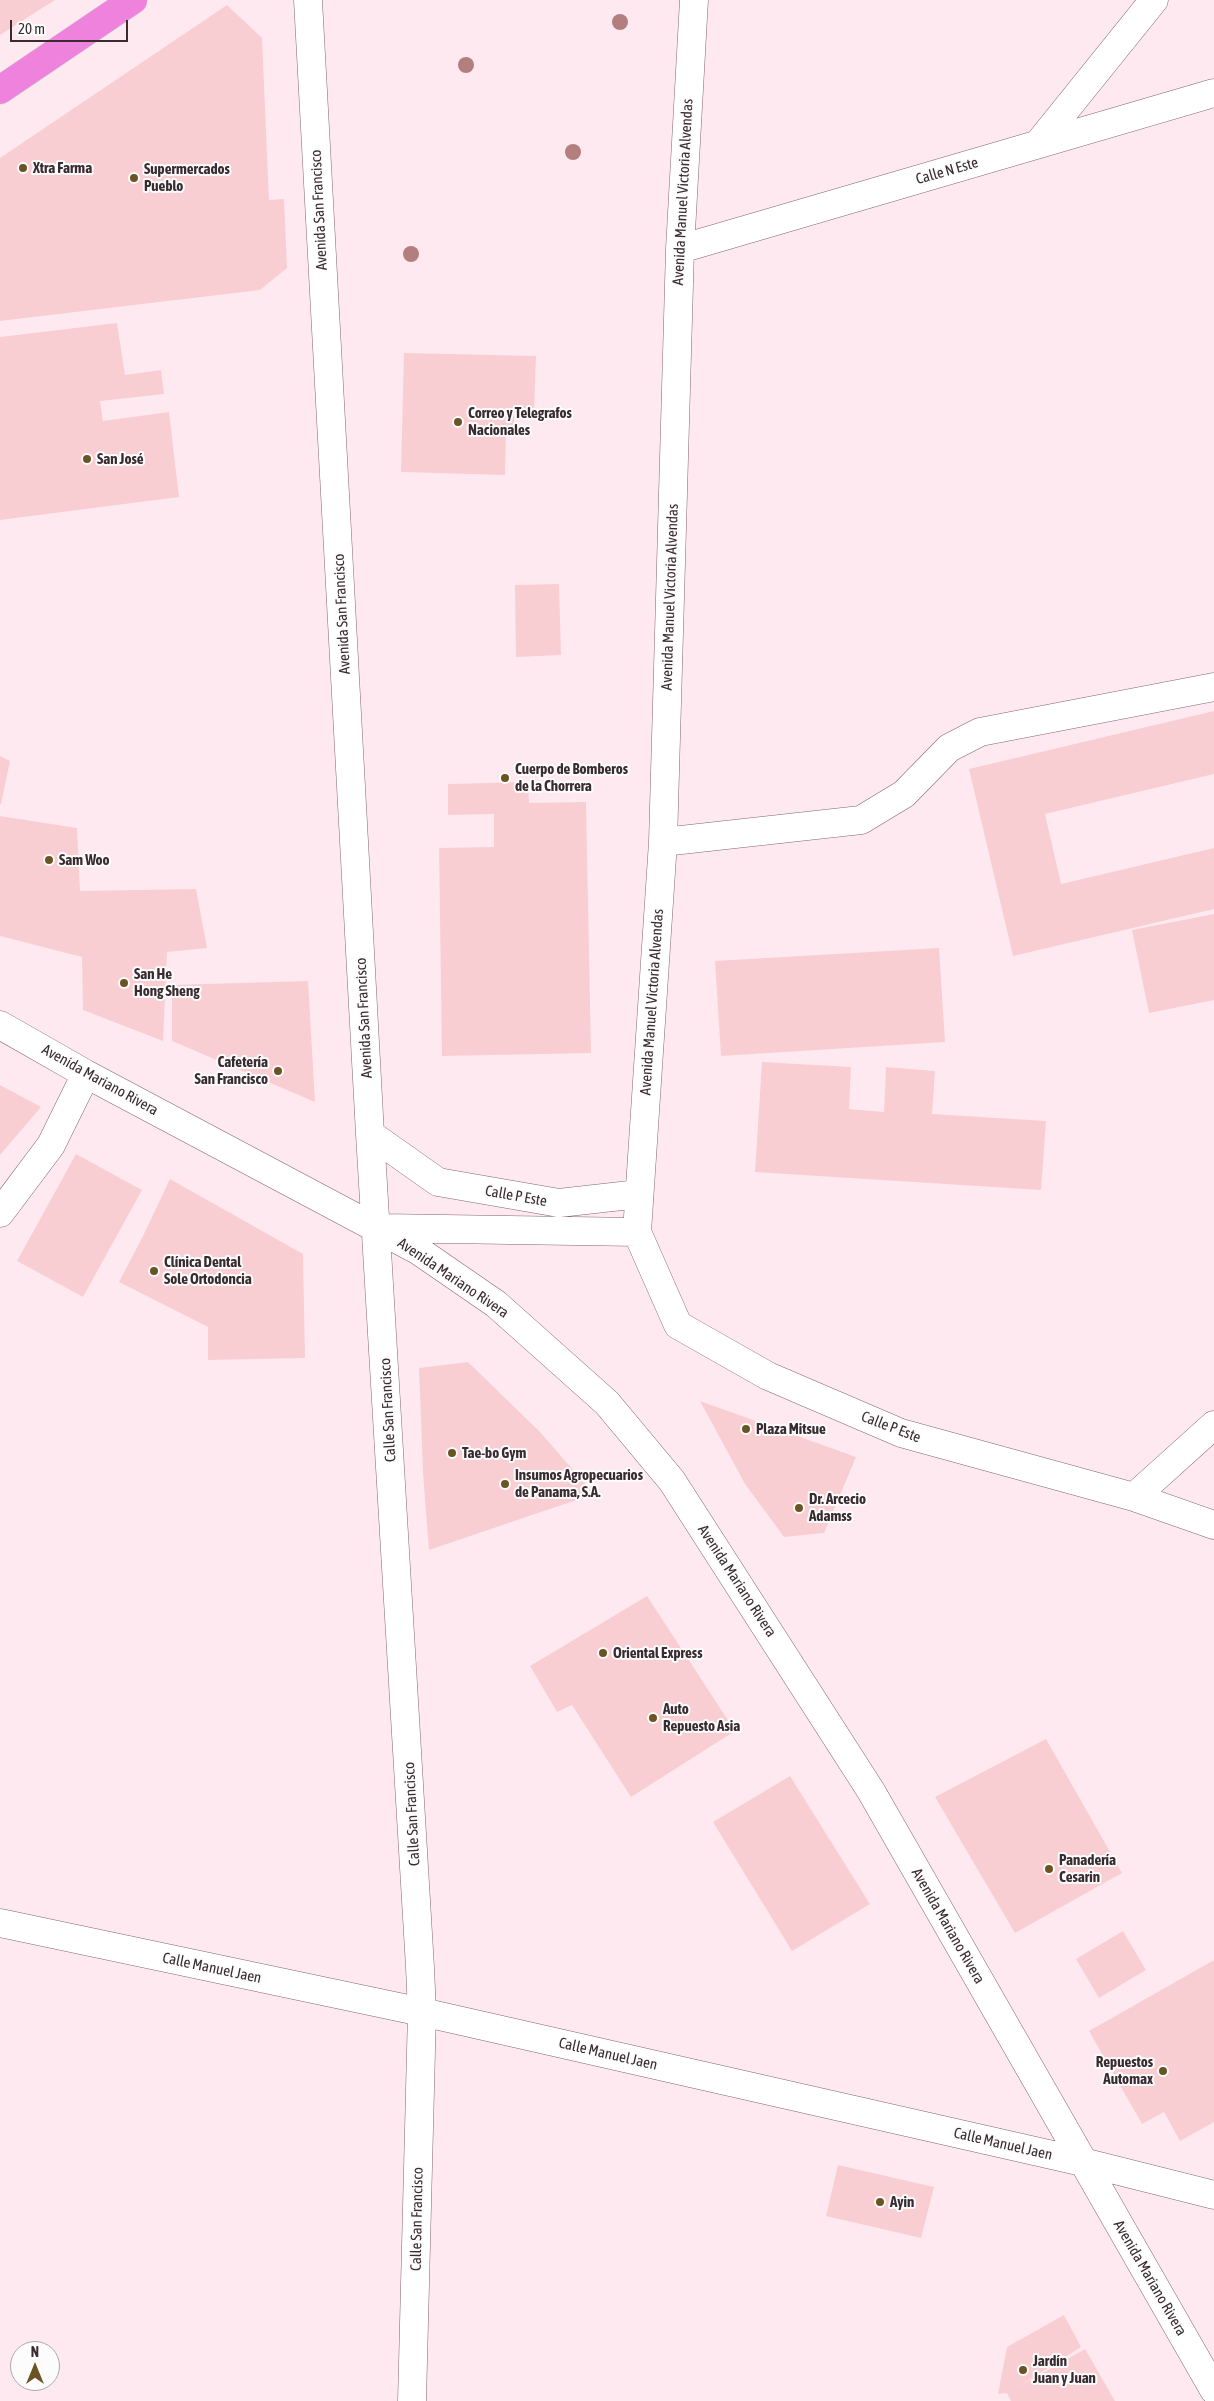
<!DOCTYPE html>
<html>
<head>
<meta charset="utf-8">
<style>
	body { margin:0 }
	#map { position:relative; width:1214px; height:2401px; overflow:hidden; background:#fee9f1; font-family:"Asap Condensed",sans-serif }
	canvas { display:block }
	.north { position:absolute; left:10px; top:2341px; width:50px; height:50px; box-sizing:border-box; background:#fcfcfc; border:1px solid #aea9ab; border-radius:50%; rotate:0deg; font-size:14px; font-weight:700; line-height:20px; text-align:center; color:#392c31 }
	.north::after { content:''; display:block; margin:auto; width:18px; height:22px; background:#6a5424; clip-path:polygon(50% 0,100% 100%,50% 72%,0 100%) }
	.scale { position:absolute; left:10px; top:20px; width:118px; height:22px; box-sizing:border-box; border:2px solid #392c31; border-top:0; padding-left:6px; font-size:15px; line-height:18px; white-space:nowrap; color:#392c31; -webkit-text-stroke:4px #fcfcfc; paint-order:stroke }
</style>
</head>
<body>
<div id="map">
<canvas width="1214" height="2401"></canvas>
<div class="north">N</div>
<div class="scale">20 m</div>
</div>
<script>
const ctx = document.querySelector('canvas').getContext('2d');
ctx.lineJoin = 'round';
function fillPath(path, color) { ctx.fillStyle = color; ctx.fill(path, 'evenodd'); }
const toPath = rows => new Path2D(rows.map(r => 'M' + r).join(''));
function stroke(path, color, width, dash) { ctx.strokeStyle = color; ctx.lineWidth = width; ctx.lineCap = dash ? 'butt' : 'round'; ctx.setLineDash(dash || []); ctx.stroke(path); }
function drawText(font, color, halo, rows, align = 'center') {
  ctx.font = font + ' "Asap Condensed",sans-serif'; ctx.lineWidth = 4; ctx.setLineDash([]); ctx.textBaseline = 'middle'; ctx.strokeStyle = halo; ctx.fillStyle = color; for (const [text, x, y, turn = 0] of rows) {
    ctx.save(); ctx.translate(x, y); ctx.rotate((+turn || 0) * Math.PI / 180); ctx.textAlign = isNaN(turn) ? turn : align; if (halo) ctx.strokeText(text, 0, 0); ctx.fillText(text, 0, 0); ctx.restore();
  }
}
const building = toPath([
	[0,0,55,0,0,35],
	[227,5,262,38,269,200,284,199,287,268,260,290,0,321,0,158],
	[117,323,125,375,161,370,164,394,100,401,103,421,169,412,179,497,0,520,0,337],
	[404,353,536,356,534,411,514,411,514,433,506,433,505,475,401,472],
	[559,584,561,655,516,657,515,585],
	[1214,711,1214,774,1045,814,1061,884,1214,848,1214,909,1013,956,969,769],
	[0,756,10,761,1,804,0,804],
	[528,782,529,803,586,802,591,1053,442,1056,439,848,494,847,494,814,448,815,448,784],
	[0,816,77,828,80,891,196,889,207,948,167,952,163,1041,83,1010,82,957,0,936],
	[1214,914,1214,1000,1149,1013,1132,930],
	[939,948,945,1042,721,1056,715,961],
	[308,981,315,1102,172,1041,172,985],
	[762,1062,851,1067,849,1109,884,1112,886,1067,935,1071,932,1114,1046,1121,1041,1190,755,1172],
	[0,1085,41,1107,0,1155],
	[76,1154,142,1190,83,1297,17,1261],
	[170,1179,303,1254,305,1358,208,1360,208,1327,119,1282,143,1236],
	[468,1362,540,1432,594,1494,429,1550,423,1473,419,1368],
	[700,1401,856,1457,824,1533,784,1537,745,1484],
	[647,1596,735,1731,631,1797,572,1705,557,1712,530,1666],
	[1046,1739,1122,1873,1015,1933,935,1797],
	[790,1776,870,1904,792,1951,713,1822],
	[1123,1931,1146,1970,1099,1998,1076,1959],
	[1214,1960,1214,2122,1180,2141,1164,2112,1142,2124,1089,2031],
	[838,2165,934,2187,921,2238,826,2216],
	[1064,2315,1081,2347,1018,2387,1085,2349,1115,2401,1011,2401,1007,2393,998,2394,1007,2347]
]);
const minor = toPath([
	[308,0,370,1134,420,1967,422,2012,412,2401],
	[694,0,680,249,663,842,637,1232,678,1325,768,1376,901,1433,1134,1497,1214,1525],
	[1038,144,1154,0],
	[680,249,1214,93],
	[663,842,861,820,904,794,949,748,980,732,1214,687],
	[0,1025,86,1074,419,1251,496,1304,607,1403,672,1481,871,1791,1214,2390],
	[370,1134,438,1182,559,1203,639,1194],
	[0,1213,51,1145,86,1074],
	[381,1228,637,1232],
	[1134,1497,1214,1425],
	[0,1923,422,2012,1083,2162,1214,2195]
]);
const highway = toPath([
	[0,90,133,0]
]);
const trees = [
	[620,22],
	[466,65],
	[573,152],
	[411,254]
];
const markers = [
	[23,168,5,"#6a5424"],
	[134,178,5,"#6a5424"],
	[458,422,5,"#6a5424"],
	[87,459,5,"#6a5424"],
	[505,778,5,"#6a5424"],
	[49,860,5,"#6a5424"],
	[124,983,5,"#6a5424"],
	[278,1071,5,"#6a5424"],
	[154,1271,5,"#6a5424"],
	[746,1429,5,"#6a5424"],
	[452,1453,5,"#6a5424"],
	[505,1484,5,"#6a5424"],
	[799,1508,5,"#6a5424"],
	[603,1653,5,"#6a5424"],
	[653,1718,5,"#6a5424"],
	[1049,1869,5,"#6a5424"],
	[1163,2071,5,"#6a5424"],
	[880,2202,5,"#6a5424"],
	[1023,2370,5,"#6a5424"]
];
const poiNames = [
	["Xtra Farma",33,168],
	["Supermercados",144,169],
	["Pueblo",144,186],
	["Correo y Telegrafos",468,413],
	["Nacionales",468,430],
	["San José",97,459],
	["Cuerpo de Bomberos",515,769],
	["de la Chorrera",515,786],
	["Sam Woo",59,860],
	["San He",134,974],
	["Hong Sheng",134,991],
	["Cafetería",268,1062,"right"],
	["San Francisco",268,1079,"right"],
	["Clínica Dental",164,1262],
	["Sole Ortodoncia",164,1279],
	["Plaza Mitsue",756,1429],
	["Tae-bo Gym",462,1453],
	["Insumos Agropecuarios",515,1475],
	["de Panama, S.A.",515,1492],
	["Dr. Arcecio",809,1499],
	["Adamss",809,1516],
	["Oriental Express",613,1653],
	["Auto",663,1709],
	["Repuesto Asia",663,1726],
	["Panadería",1059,1860],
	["Cesarin",1059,1877],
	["Repuestos",1153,2062,"right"],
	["Automax",1153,2079,"right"],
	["Ayin",890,2202],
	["Jardín",1033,2361],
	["Juan y Juan",1033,2378]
];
const streetNames = [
	["Calle N Este",947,171,-16],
	["Avenida Manuel Victoria Alvendas",683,192,-87],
	["Avenida San Francisco",319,210,-93],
	["Avenida Manuel Victoria Alvendas",670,597,-88],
	["Avenida San Francisco",342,614,-93],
	["Avenida Manuel Victoria Alvendas",652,1002,-86],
	["Avenida San Francisco",364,1018,-93],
	["Avenida Mariano Rivera",100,1080,29],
	["Calle P Este",516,1196,10],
	["Avenida Mariano Rivera",453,1278,34],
	["Calle San Francisco",388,1410,-93],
	["Calle P Este",891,1427,21],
	["Avenida Mariano Rivera",737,1581,57],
	["Calle San Francisco",412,1814,-93],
	["Avenida Mariano Rivera",948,1926,60],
	["Calle Manuel Jaen",212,1968,12],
	["Calle Manuel Jaen",608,2054,13],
	["Calle Manuel Jaen",1003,2144,13],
	["Calle San Francisco",417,2219,-89],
	["Avenida Mariano Rivera",1150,2278,60]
];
fillPath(building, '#f9ced3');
stroke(minor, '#836571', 29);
stroke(highway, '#d3d1d2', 29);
stroke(minor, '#fff', 28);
stroke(highway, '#ee82dc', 28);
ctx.fillStyle = '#b37f7e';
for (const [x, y] of trees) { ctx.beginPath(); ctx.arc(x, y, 8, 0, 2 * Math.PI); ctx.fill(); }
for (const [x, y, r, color] of markers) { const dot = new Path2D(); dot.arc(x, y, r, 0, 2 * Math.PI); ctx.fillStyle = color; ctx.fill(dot); stroke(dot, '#fcfcfc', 2); }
drawText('bold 15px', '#392c31', '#fcfcfc', poiNames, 'left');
drawText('15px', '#392c31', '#fcfcfc', streetNames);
</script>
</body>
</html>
